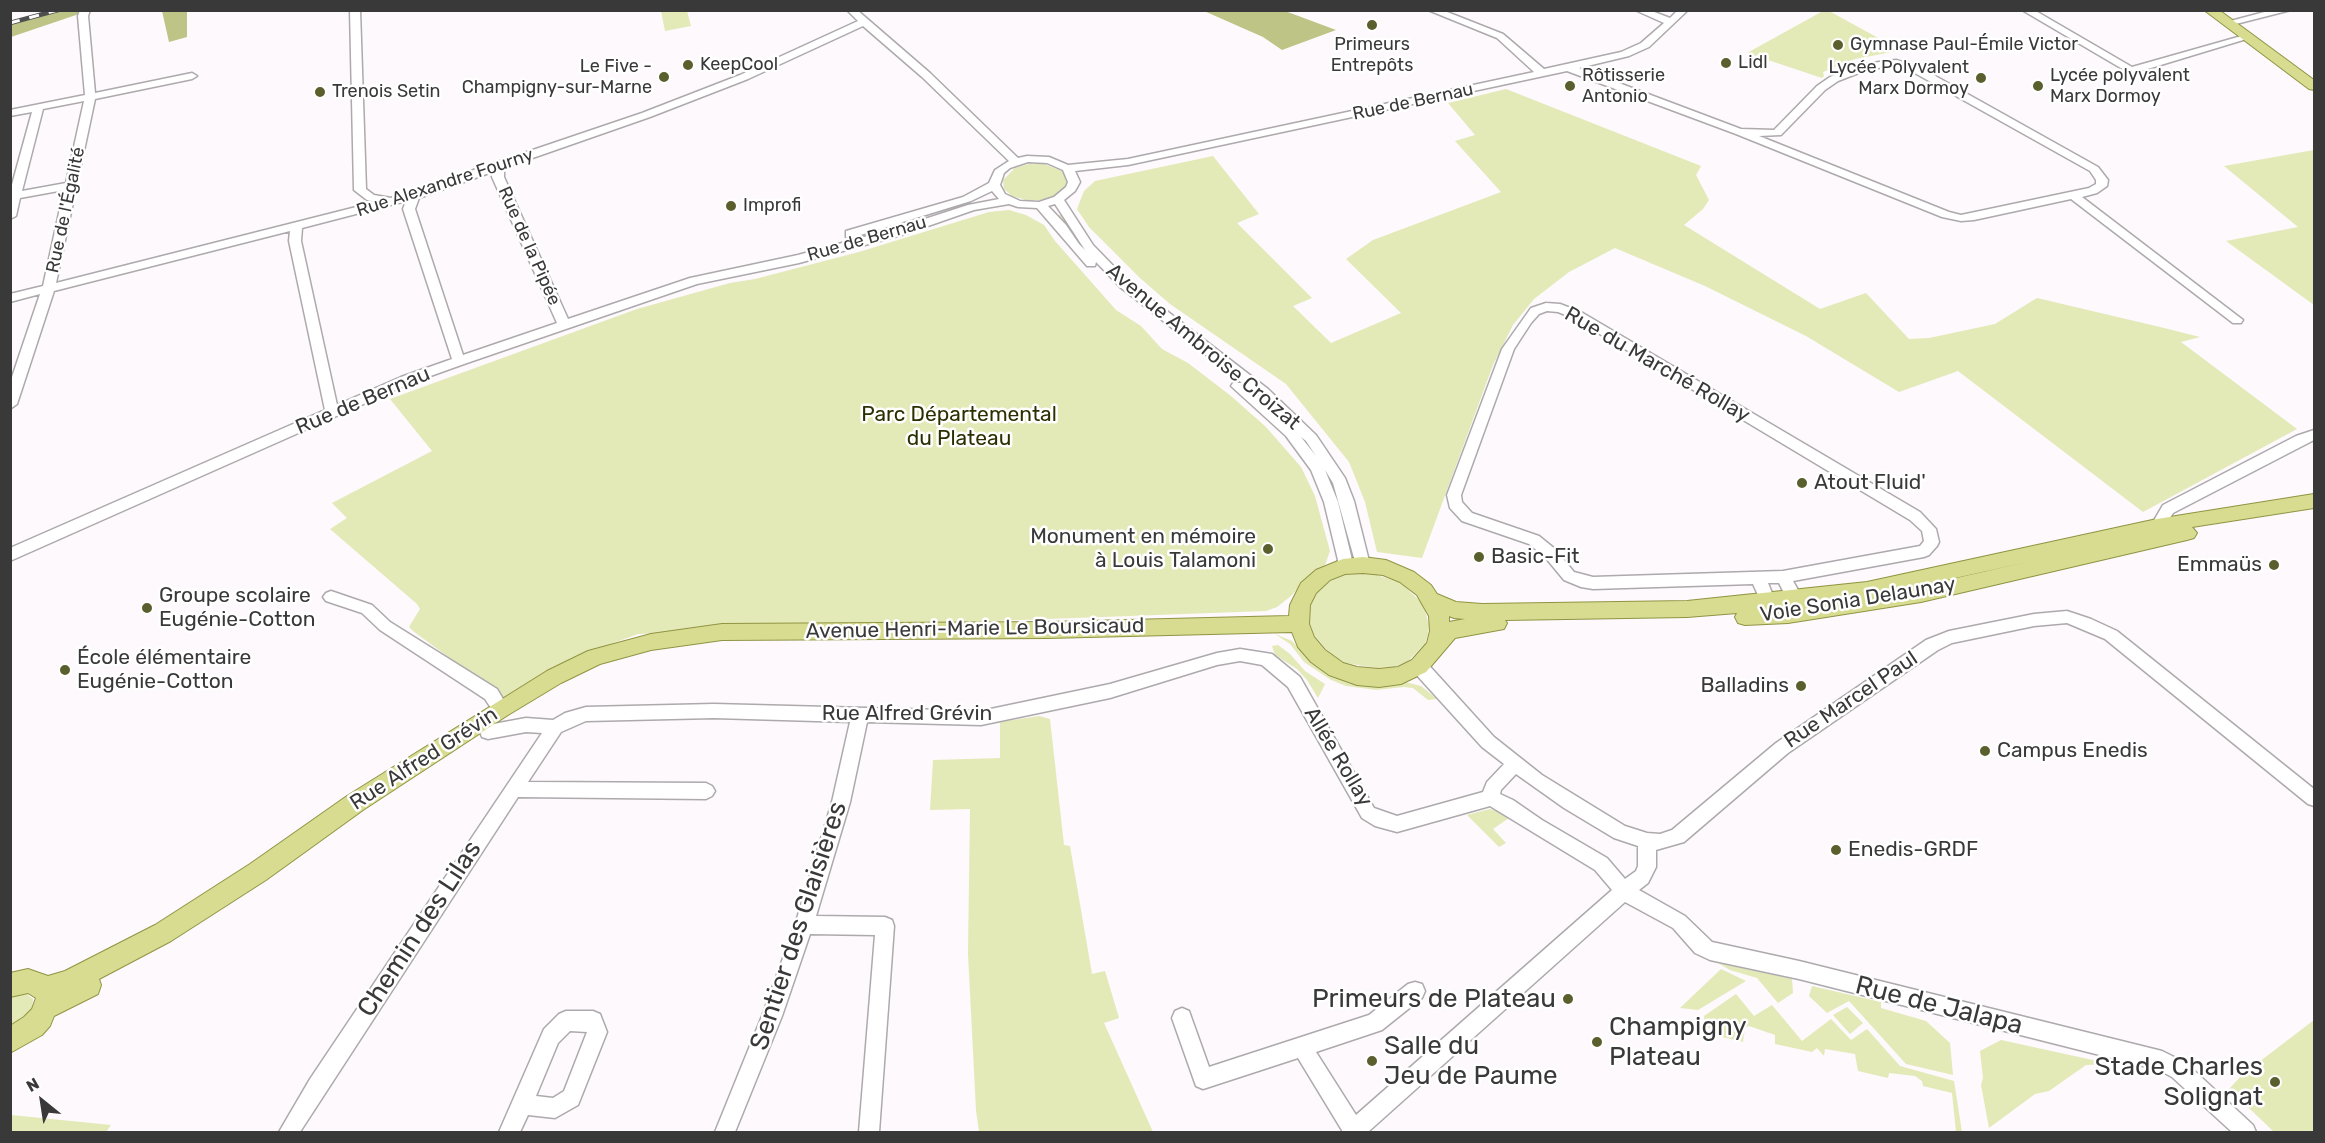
<!DOCTYPE html>
<html>
<head>
<meta charset="utf-8">
<style>
	body { margin:0 }
	#map { position:relative; width:2325px; height:1143px; overflow:hidden; background:#fdf9fc; font-family:Rubik,sans-serif }
	canvas { display:block }
	.frame { position:absolute; inset:0; border:12px solid #3a393a; pointer-events:none }
	.north { position:absolute; left:12px; top:1071px; width:60px; height:60px; -webkit-text-stroke:4px #fff; paint-order:stroke; rotate:330deg; font-size:16px; font-weight:700; line-height:24px; text-align:center; color:#3a393a }
	.north::after { content:''; display:block; margin:auto; width:21px; height:27px; background:#3a393a; clip-path:polygon(50% 0,100% 100%,50% 72%,0 100%) }
</style>
</head>
<body>
<div id="map">
<canvas width="2325" height="1143"></canvas>
<div class="frame"></div>
<div class="north">N</div>
</div>
<script>
const ctx = document.querySelector('canvas').getContext('2d');
ctx.lineJoin = 'round';
function fillPath(path, color) { ctx.fillStyle = color; ctx.fill(path, 'evenodd'); }
const toPath = rows => new Path2D(rows.map(r => 'M' + r).join(''));
function stroke(path, color, width, dash) { ctx.strokeStyle = color; ctx.lineWidth = width; ctx.lineCap = dash ? 'butt' : 'round'; ctx.setLineDash(dash || []); ctx.stroke(path); }
function drawText(font, color, halo, rows, align = 'center') {
  ctx.font = font + ' Rubik,sans-serif'; ctx.lineWidth = 5; ctx.setLineDash([]); ctx.textBaseline = 'middle'; ctx.strokeStyle = halo; ctx.fillStyle = color; for (const [text, x, y, turn = 0] of rows) {
    ctx.save(); ctx.translate(x, y); ctx.rotate((+turn || 0) * Math.PI / 180); ctx.textAlign = isNaN(turn) ? turn : align; if (halo) ctx.strokeText(text, 0, 0); ctx.fillText(text, 0, 0); ctx.restore();
  }
}
const green = toPath([
	[661,11,687,11,691,26,665,31],
	[1823,11,1829,11,1904,52,1897,51,1855,59,1823,72,1824,76,1822,78,1747,53],
	[1506,89,1701,166,1696,175,1709,200,1703,209,1684,225,1820,309,1866,293,1909,339,1929,338,1995,324,2037,298,2160,327,2200,337,2181,342,2297,429,2143,512,1958,371,1899,392,1806,336,1705,286,1615,248,1569,272,1534,299,1513,325,1493,365,1422,558,1377,552,1365,502,1349,462,1286,384,1170,304,1140,278,1089,227,1077,209,1084,191,1095,181,1213,156,1259,214,1237,223,1312,298,1293,306,1331,343,1401,313,1346,259,1373,240,1501,192,1455,141,1475,135,1448,103],
	[2314,150,2314,305,2226,241,2298,227,2224,166],
	[1029,164,1044,164,1062,171,1067,179,1065,188,1055,196,1041,200,1026,200,1012,196,1004,189,1003,180,1015,168],
	[1009,210,1026,215,1044,225,1055,241,1116,310,1141,326,1162,349,1188,363,1231,396,1266,427,1301,467,1315,496,1330,551,1325,565,1307,577,1291,596,1277,607,1266,611,638,634,572,658,504,698,413,631,409,627,420,609,417,604,330,529,347,518,332,503,432,451,390,399,637,309,730,283,755,279,859,252,989,212],
	[1058,215,1061,215,1081,243,1268,401,1298,430,1332,479,1339,498,1335,498,1328,481,1242,384,1113,281,1079,246],
	[1361,573,1374,574,1401,583,1423,604,1429,625,1428,634,1425,644,1407,662,1394,667,1377,668,1345,663,1331,655,1311,631,1307,618,1314,595,1325,584,1344,575],
	[1275,634,1292,641,1307,657,1421,686,1437,699,1428,700,1413,688,1404,687,1376,690,1346,686,1331,680,1304,662,1290,644],
	[1278,645,1290,654,1305,671,1325,684,1318,698,1307,680,1297,669,1275,655,1272,646],
	[1039,716,1050,719,1064,845,1070,846,1092,974,1105,971,1119,1018,1104,1023,1153,1132,979,1132,976,1110,968,954,970,809,930,810,933,760,1000,758,1000,722],
	[1490,809,1500,812,1509,818,1493,829,1506,843,1499,847,1467,815],
	[1718,963,1792,979,1793,993,1778,1003,1757,978,1730,970],
	[1721,969,1746,981,1698,1010,1680,1008],
	[1812,986,1881,1002,1881,1008,1926,1021,1950,1043,1953,1075,1906,1064,1849,1001,1827,1013,1809,996],
	[25,993,33,999,32,1010,11,1030,11,995],
	[1736,994,1754,1016,1772,1005,1802,1041,1831,1019,1851,1040,1867,1029,1900,1066,1954,1081,1962,1132,1956,1132,1952,1093,1923,1086,1922,1081,1915,1076,1889,1073,1888,1078,1858,1071,1855,1054,1825,1049,1824,1056,1817,1048,1812,1052,1775,1044,1775,1035,1749,1026,1745,1028,1743,1042,1710,1034,1710,1028,1705,1027,1704,1016],
	[1847,1007,1863,1023,1850,1034,1833,1015],
	[2314,1020,2314,1132,2274,1132,2229,1089,2242,1075],
	[2001,1040,2111,1064,2086,1065,2049,1091,2035,1094,1989,1128,1981,1085,1983,1078,1980,1051],
	[10,1115,11,1115,111,1125,106,1132,11,1132]
]);
const forest = toPath([
	[62,11,81,11,79,14,11,37,10,24],
	[162,11,187,11,187,37,169,42],
	[1204,11,1285,11,1336,30,1282,50,1263,37]
]);
const minor = toPath([
	[80,10,90,10,88,16,95,93,192,73,197,76,192,79,95,99,56,283,376,202,367,200,354,190,350,10,360,10,366,189,374,195,391,198,642,113,740,75,858,21,847,10,857,10,930,73,1018,158,1027,156,1049,157,1068,165,1128,159,1534,72,1497,38,1428,10,1442,10,1503,34,1544,69,1621,52,1641,43,1664,23,1635,10,1649,10,1670,18,1678,10,1688,10,1649,47,1629,56,1579,68,1741,129,1774,130,1817,86,1830,77,1863,64,1896,60,1921,68,2098,167,2108,180,2107,186,2097,193,2082,197,2243,320,2241,323,2233,323,2071,199,1974,220,1961,221,1942,217,1736,134,1567,71,1128,165,1075,171,1080,182,1075,191,1064,200,1093,245,1128,281,1268,389,1316,435,1345,478,1354,501,1370,565,1368,569,1363,571,1358,569,1356,565,1333,483,1325,470,1338,502,1352,560,1348,571,1343,573,1338,571,1336,567,1338,560,1324,502,1311,470,1286,436,1231,386,1233,383,1242,383,1120,287,1096,262,1095,266,1087,266,1037,208,1018,207,1009,204,974,210,905,234,799,263,697,284,464,364,411,383,10,561,10,548,325,410,289,241,290,231,54,291,17,404,10,409,10,383,40,294,10,302,10,294,43,286,64,190,20,198,16,216,10,219,10,192,32,112,10,116,10,110,85,95,78,16,80,10],
	[863,26,922,77,1009,161,995,170,989,183,963,197,846,231,846,237,854,237,971,201,992,191,999,199,968,205,897,228,798,255,690,278,568,319,504,177,504,168,650,117,748,79,863,26],
	[1895,66,1913,72,2090,171,2096,180,2096,184,2089,188,1961,215,1949,212,1759,136,1781,135,1825,90,1838,81,1869,69,1895,66],
	[84,101,66,183,22,191,43,109,84,101],
	[1028,162,1047,163,1063,170,1068,182,1066,187,1054,197,1039,202,1020,201,1005,194,1000,185,1004,173,1010,168,1028,162],
	[492,172,492,177,557,323,463,355,415,209,419,198,492,172],
	[406,201,403,209,452,359,401,377,337,405,301,241,302,228,406,201],
	[1055,204,1085,250,1090,255,1079,244,1066,225,1048,206,1055,204],
	[1245,385,1258,395,1274,410,1245,385],
	[1301,437,1306,441,1316,456,1301,437],
	[2022,10,2034,10,2132,67,2245,35,2253,37,2131,74,2022,10],
	[2272,10,2291,10,2228,26,2223,23,2272,10],
	[1546,303,1560,304,1581,312,1920,512,1936,529,1939,542,1937,546,1929,555,1924,557,1793,581,1803,599,1793,619,1788,621,1763,606,1753,584,1593,589,1581,587,1564,580,1545,557,1529,544,1462,521,1450,508,1447,495,1502,349,1531,308,1546,303],
	[1547,311,1558,312,1573,318,1910,520,1922,531,1924,541,1920,546,1783,571,1593,577,1574,572,1555,549,1539,536,1472,513,1462,502,1461,495,1514,349,1531,323,1539,314,1547,311],
	[1768,583,1779,583,1787,599,1785,605,1774,598,1768,583],
	[2314,430,2314,440,2173,513,2163,529,2165,536,2163,540,2153,540,2149,529,2163,505,2296,436,2314,430],
	[331,591,372,605,390,622,497,689,509,709,507,714,501,716,495,714,485,699,380,630,362,613,326,601,323,597,326,593,331,591],
	[2067,611,2091,619,2117,631,2314,789,2314,806,2308,804,2105,639,2067,623,2034,626,1952,643,1938,650,1788,753,1684,842,1656,850,1656,867,1648,883,1639,890,1685,916,1712,942,1799,961,2162,1051,2186,1063,2253,1125,2256,1132,2232,1132,2172,1077,2159,1070,1799,979,1710,960,1695,953,1673,928,1625,902,1368,1132,1343,1132,1298,1058,1203,1089,1196,1086,1172,1018,1175,1011,1182,1008,1189,1011,1209,1067,1369,1015,1408,984,1415,982,1422,984,1425,991,1422,998,1382,1030,1316,1052,1356,1115,1612,890,1595,870,1490,806,1397,832,1375,826,1362,818,1288,687,1262,665,1240,661,1217,665,1110,698,981,725,867,722,850,802,816,916,885,917,892,920,894,926,879,1132,859,1132,875,935,810,934,782,1016,735,1132,715,1132,762,1016,795,925,832,802,850,722,714,718,586,721,561,732,528,782,706,783,712,786,715,791,712,796,706,799,518,797,300,1132,279,1132,310,1079,542,733,526,732,488,739,482,737,480,732,482,727,488,725,526,718,553,720,565,713,586,707,714,704,981,711,1110,684,1217,653,1240,649,1272,654,1300,677,1374,808,1397,816,1483,792,1487,782,1504,764,1482,747,1413,671,1411,666,1413,661,1419,659,1425,661,1494,737,1542,775,1625,826,1647,833,1660,834,1672,830,1776,743,1926,640,1949,631,2034,614,2067,611],
	[1516,774,1564,808,1614,838,1638,846,1638,866,1636,871,1625,879,1607,858,1542,820,1513,800,1500,794,1501,790,1516,774],
	[566,1011,593,1011,600,1014,607,1032,578,1105,555,1118,528,1115,520,1132,499,1132,544,1029,559,1014,566,1011],
	[570,1031,587,1032,564,1091,553,1098,536,1096,558,1043,570,1031]
]);
const major = toPath([
	[2204,10,2219,10,2314,80,2314,90,2309,89,2204,10],
	[2314,494,2314,508,2192,527,2197,533,2194,538,2187,540,1921,602,1788,623,1745,625,1738,623,1735,617,1737,613,1687,617,1505,620,1507,623,1504,629,1455,638,1426,672,1401,684,1379,687,1357,685,1329,675,1311,662,1298,647,1292,632,1047,638,722,640,651,650,600,664,561,683,508,715,363,810,266,880,171,941,99,979,101,985,98,994,54,1016,50,1026,42,1035,10,1053,10,1026,24,1017,32,1009,36,998,28,993,10,997,10,973,28,969,48,976,65,971,155,925,250,864,347,796,547,671,588,651,651,634,722,624,1047,622,1289,616,1290,605,1301,583,1316,570,1343,559,1363,557,1386,560,1414,572,1431,585,1437,594,1456,602,1482,604,1687,601,1867,582,2157,519,2314,494],
	[2032,561,1921,586,1914,587,2032,561],
	[1363,573,1383,575,1400,582,1417,595,1429,616,1430,631,1427,643,1412,660,1398,667,1379,669,1357,667,1343,663,1325,650,1314,637,1309,624,1310,605,1316,593,1330,580,1345,574,1363,573],
	[1449,616,1454,618,1465,619,1449,622,1449,616]
]);
const rail = toPath([
	[10,23,58,10]
]);
const markers = [
	[1372,25,6,"#5b5f2d"],
	[1838,45,6,"#5b5f2d"],
	[1726,63,6,"#5b5f2d"],
	[688,65,6,"#5b5f2d"],
	[664,77,6,"#5b5f2d"],
	[1981,78,6,"#5b5f2d"],
	[1570,86,6,"#5b5f2d"],
	[2038,86,6,"#5b5f2d"],
	[320,92,6,"#5b5f2d"],
	[731,206,6,"#5b5f2d"],
	[1802,483,6,"#5b5f2d"],
	[1268,549,6,"#5b5f2d"],
	[1479,557,6,"#5b5f2d"],
	[2274,565,6,"#5b5f2d"],
	[147,608,6,"#5b5f2d"],
	[65,670,6,"#5b5f2d"],
	[1801,686,6,"#5b5f2d"],
	[1985,751,6,"#5b5f2d"],
	[1836,850,6,"#5b5f2d"],
	[1568,999,6,"#5b5f2d"],
	[1597,1042,6,"#5b5f2d"],
	[1372,1061,6,"#5b5f2d"],
	[2275,1082,6,"#5b5f2d"]
];
const farPoinames = [
	["Primeurs",1372,45,"center"],
	["Entrepôts",1372,66,"center"],
	["Gymnase Paul-Émile Victor",1850,45],
	["Lidl",1738,63],
	["KeepCool",700,65],
	["Le Five -",652,67,"right"],
	["Champigny-sur-Marne",652,88,"right"],
	["Lycée Polyvalent",1969,68,"right"],
	["Marx Dormoy",1969,89,"right"],
	["Rôtisserie",1582,76],
	["Antonio",1582,97],
	["Lycée polyvalent",2050,76],
	["Marx Dormoy",2050,97],
	["Trenois Setin",332,92],
	["Improfi",743,206]
];
const farStreetnames = [
	["Rue de Bernau",1413,102,-12],
	["Rue Alexandre Fourny",445,183,-18],
	["Rue de l'Égalité",66,210,-78],
	["Rue de Bernau",867,239,-16],
	["Rue de la Pipée",529,246,66]
];
const streetNames = [
	["Avenue Ambroise Croizat",1203,347,40],
	["Rue du Marché Rollay",1657,365,30],
	["Rue de Bernau",363,401,-23],
	["Voie Sonia Delaunay",1858,600,-9],
	["Avenue Henri-Marie Le Boursicaud",975,629,-1],
	["Rue Marcel Paul",1851,700,-34],
	["Rue Alfred Grévin",907,714],
	["Allée Rollay",1338,757,59],
	["Rue Alfred Grévin",424,759,-33]
];
const parkNames = [
	["Parc Départemental",959,415],
	["du Plateau",959,439]
];
const poiNames = [
	["Atout Fluid'",1814,483],
	["Monument en mémoire",1256,537,"right"],
	["à Louis Talamoni",1256,561,"right"],
	["Basic-Fit",1491,557],
	["Emmaüs",2262,565,"right"],
	["Groupe scolaire",159,596],
	["Eugénie-Cotton",159,620],
	["École élémentaire",77,658],
	["Eugénie-Cotton",77,682],
	["Balladins",1789,686,"right"],
	["Campus Enedis",1997,751],
	["Enedis-GRDF",1848,850]
];
const nearStreetnames = [
	["Sentier des Glaisières",799,926,-72],
	["Chemin des Lilas",420,929,-57],
	["Rue de Jalapa",1939,1006,14]
];
const nearPoinames = [
	["Primeurs de Plateau",1556,999],
	["Champigny",1609,1027,"left"],
	["Plateau",1609,1057,"left"],
	["Salle du",1384,1046,"left"],
	["Jeu de Paume",1384,1076,"left"],
	["Stade Charles",2263,1067],
	["Solignat",2263,1097]
];
fillPath(green, '#e4e9b8');
fillPath(forest, '#bec485');
stroke(minor, '#ada9ac', 3);
stroke(major, '#909442', 2);
fillPath(minor, '#fff');
fillPath(major, '#d8dc91');
stroke(rail, '#504f50', 4.5);
stroke(rail, '#fff', 3, [10]);
for (const [x, y, r, color] of markers) { const dot = new Path2D(); dot.arc(x, y, r, 0, 2 * Math.PI); ctx.fillStyle = color; ctx.fill(dot); stroke(dot, '#fff', 2); }
drawText('18px', '#3a393a', '#fff', farPoinames, 'left');
drawText('18px', '#3a393a', '#fff', farStreetnames);
drawText('21px', '#3a393a', '#fff', streetNames);
drawText('21px', '#2d2f00', '#fff', parkNames);
drawText('21px', '#3a393a', '#fff', poiNames, 'left');
drawText('26px', '#3a393a', '#fff', nearStreetnames);
drawText('26px', '#3a393a', '#fff', nearPoinames, 'right');
</script>
</body>
</html>
